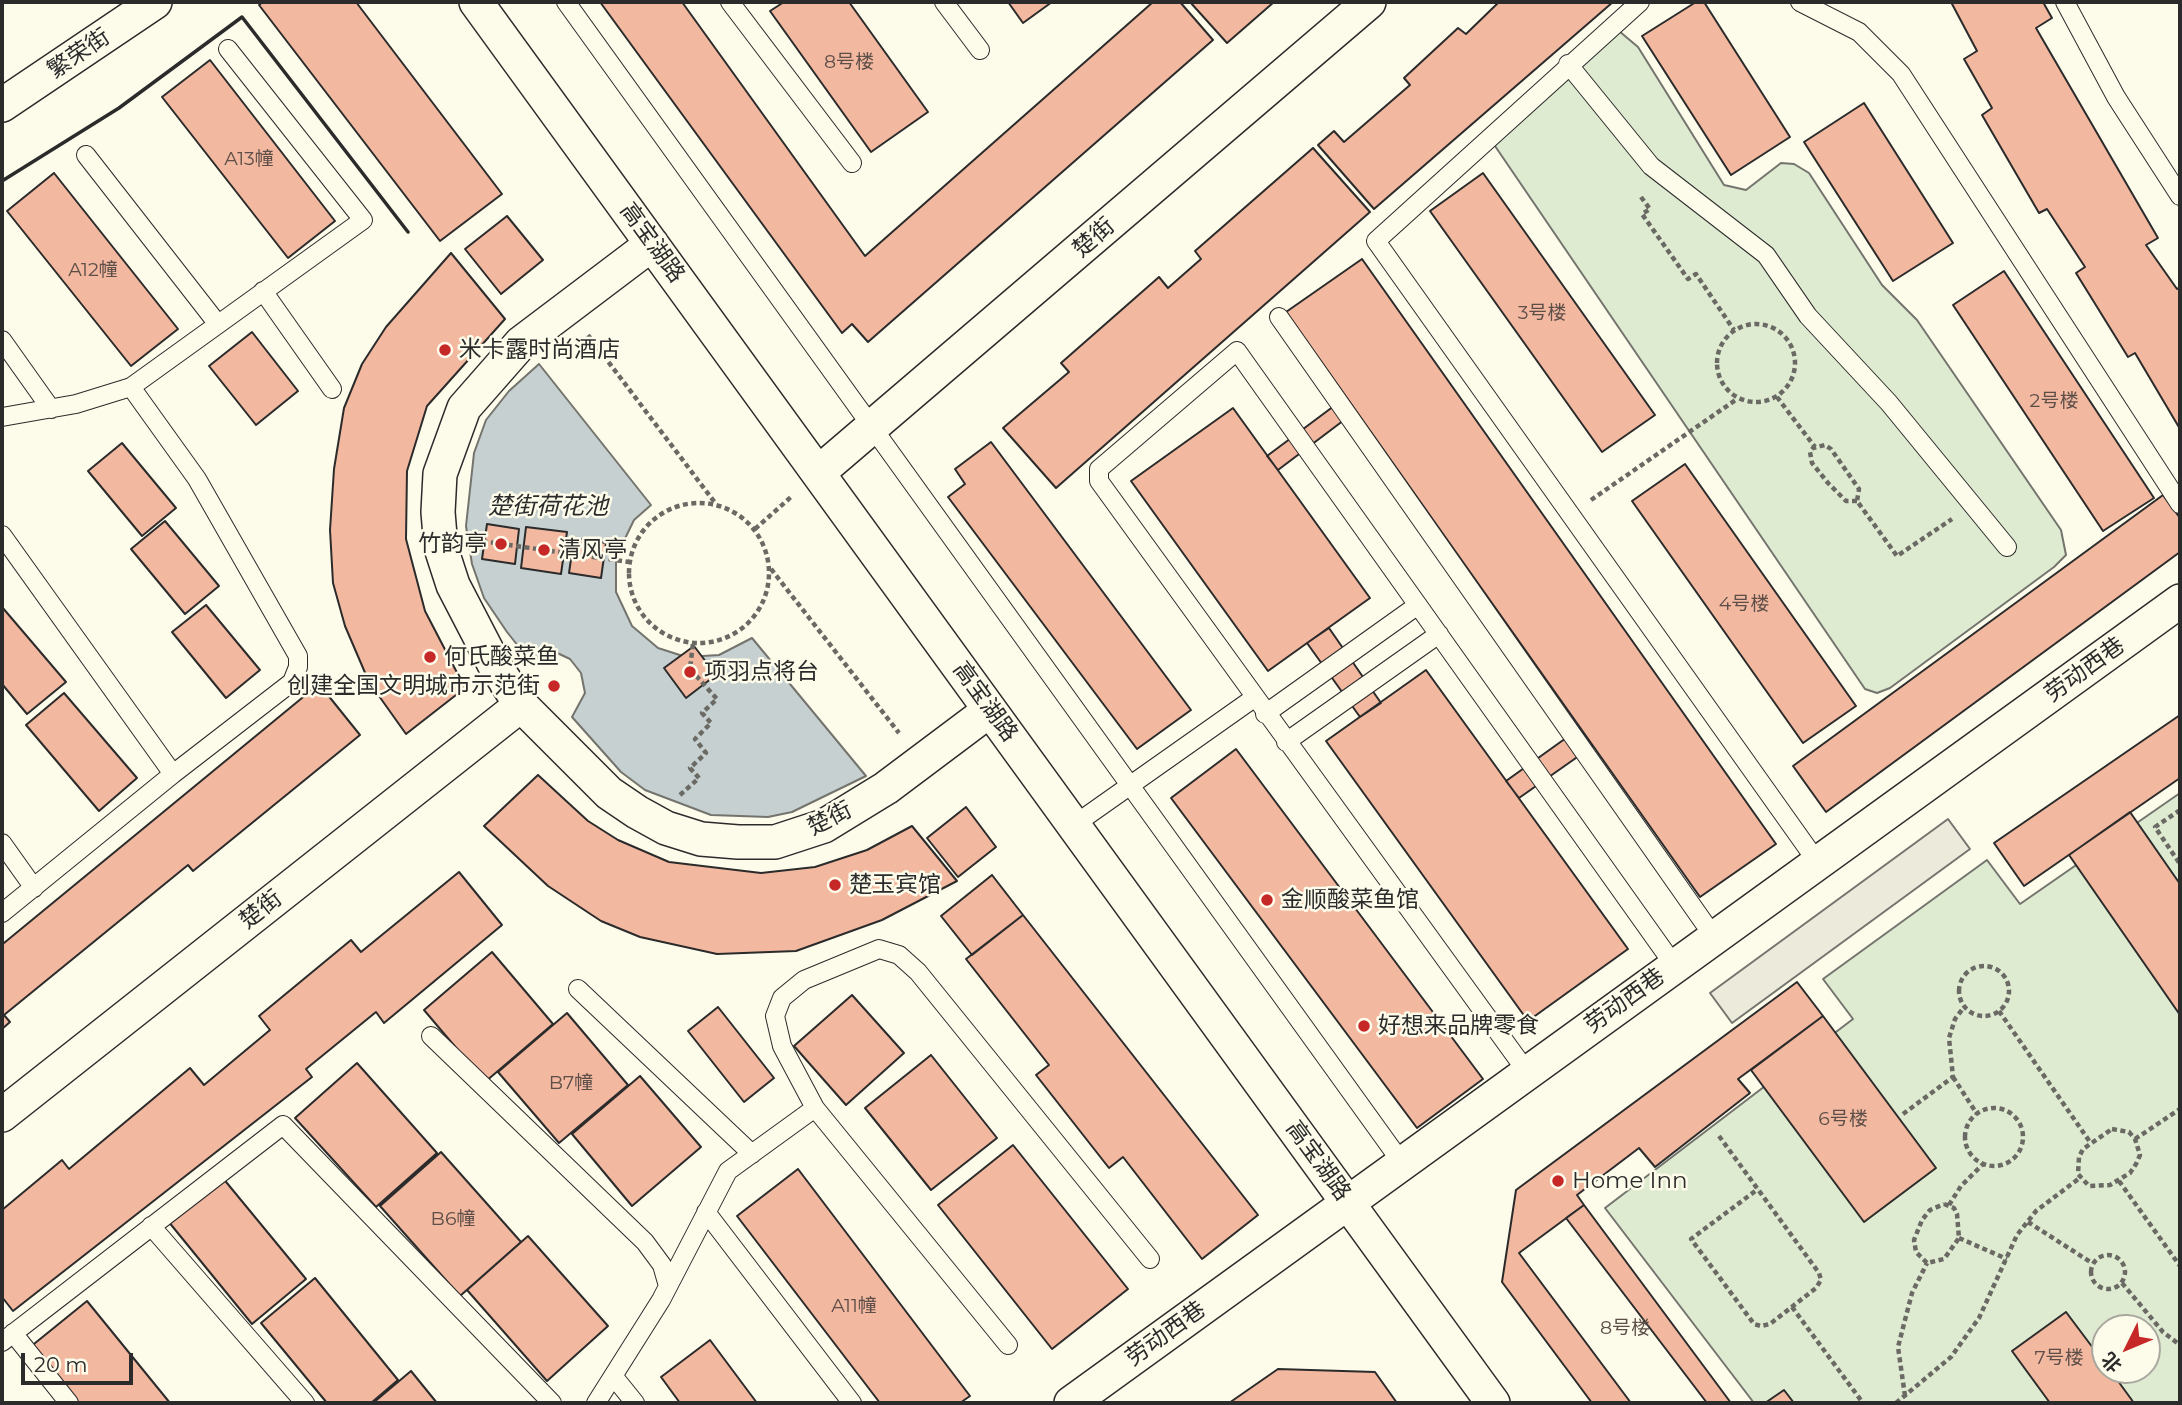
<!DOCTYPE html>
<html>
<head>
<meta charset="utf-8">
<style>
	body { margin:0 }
	#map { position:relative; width:2182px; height:1405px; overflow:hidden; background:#fdfbea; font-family:Montserrat,"Noto Sans SC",sans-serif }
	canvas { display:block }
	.frame { position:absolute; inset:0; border:4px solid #2b2b2b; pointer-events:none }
	.north { position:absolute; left:2091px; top:1314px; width:70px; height:70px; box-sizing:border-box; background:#fdfbea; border:2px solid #a9a89e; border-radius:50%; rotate:227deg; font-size:19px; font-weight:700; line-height:28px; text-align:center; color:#2b2b2b }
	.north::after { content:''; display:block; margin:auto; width:24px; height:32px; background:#c62828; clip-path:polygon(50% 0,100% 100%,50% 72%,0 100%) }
	.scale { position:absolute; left:21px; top:1353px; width:112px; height:32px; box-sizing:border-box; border:4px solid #2b2b2b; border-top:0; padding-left:9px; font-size:21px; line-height:24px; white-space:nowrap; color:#2b2b2b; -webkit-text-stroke:5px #fdfbea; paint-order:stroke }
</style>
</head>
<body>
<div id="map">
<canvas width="2182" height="1405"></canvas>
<div class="frame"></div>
<div class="north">北</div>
<div class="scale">20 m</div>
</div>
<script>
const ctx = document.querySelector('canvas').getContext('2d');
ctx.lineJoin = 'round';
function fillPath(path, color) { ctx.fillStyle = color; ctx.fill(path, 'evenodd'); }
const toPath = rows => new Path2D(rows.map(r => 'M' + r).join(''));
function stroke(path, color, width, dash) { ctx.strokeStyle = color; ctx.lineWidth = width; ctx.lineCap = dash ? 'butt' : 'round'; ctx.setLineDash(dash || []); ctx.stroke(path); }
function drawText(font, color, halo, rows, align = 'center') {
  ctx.font = font + ' Montserrat,"Noto Sans SC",sans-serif'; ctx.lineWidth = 5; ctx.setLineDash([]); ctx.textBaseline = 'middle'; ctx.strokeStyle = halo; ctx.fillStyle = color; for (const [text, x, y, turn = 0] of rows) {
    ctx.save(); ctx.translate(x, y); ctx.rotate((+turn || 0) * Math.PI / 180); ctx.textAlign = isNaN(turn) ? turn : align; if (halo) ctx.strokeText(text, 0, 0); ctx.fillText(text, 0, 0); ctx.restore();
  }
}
const green = toPath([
	[1619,31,1638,47,1724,185,1746,190,1781,163,1794,164,1809,173,1882,285,1917,320,2061,530,2066,555,2054,567,1890,688,1877,693,1865,689,1495,146,1499,131,1619,31],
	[2180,793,2180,1403,1754,1403,1605,1208,1853,1019,1823,979,1987,860,2020,904,2180,793],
	[2105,1328,2147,1328,2147,1370,2105,1370,2105,1328]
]);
const parking = toPath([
	[1948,819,1970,849,1732,1023,1710,993,1948,819]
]);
const water = toPath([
	[539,364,651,505,634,520,616,557,616,592,632,626,658,648,686,657,719,655,752,638,866,776,792,812,768,817,711,815,645,790,621,772,572,717,585,693,581,673,570,659,553,651,530,661,507,632,484,598,472,564,466,526,474,453,486,420,509,391,539,364]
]);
const building = toPath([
	[263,2,356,2,502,194,440,241,259,5,263,2],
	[600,2,682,2,865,256,1153,2,1180,2,1213,40,868,342,852,324,842,333,600,2],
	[784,2,849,2,928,112,871,152,770,11,784,2],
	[1008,2,1052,2,1023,23,1008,2],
	[1190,2,1274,2,1227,43,1190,2],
	[1499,2,1613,2,1374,209,1318,145,1334,131,1344,142,1410,85,1404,78,1458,28,1466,34,1499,2],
	[1696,2,1704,2,1790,137,1731,175,1642,36,1696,2],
	[1951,2,2043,2,2052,18,2036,28,2158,238,2146,245,2177,289,2180,287,2180,429,2135,353,2128,357,2076,273,2085,267,2047,209,2039,213,1982,115,1992,108,1964,59,1977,51,1951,2],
	[210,60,335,221,288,258,162,97,210,60],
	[1864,103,1953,243,1893,281,1804,142,1864,103],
	[1313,148,1370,212,1056,488,1003,428,1069,372,1061,363,1159,277,1168,288,1201,259,1195,251,1313,148],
	[54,173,178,329,131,366,7,211,54,173],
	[1483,173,1655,415,1602,452,1430,211,1483,173],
	[507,216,543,260,501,294,465,249,507,216],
	[451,253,505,319,427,406,407,471,406,539,425,611,465,688,406,734,369,682,345,626,333,583,330,530,334,469,344,408,362,364,386,327,451,253],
	[1362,259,1776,844,1700,897,1286,312,1362,259],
	[2004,271,2154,498,2103,531,1953,305,2004,271],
	[252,332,298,391,256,425,209,366,252,332],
	[1346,397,1356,411,1278,470,1267,456,1346,397],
	[1233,408,1370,598,1268,671,1131,481,1233,408],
	[991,442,1191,710,1137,749,948,497,965,484,955,469,991,442],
	[122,443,176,508,142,536,88,471,122,443],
	[1685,464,1856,706,1803,743,1632,501,1685,464],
	[2163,495,2180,518,2180,552,1826,812,1793,766,2163,495],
	[165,521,219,586,185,614,131,549,165,521],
	[487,524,519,529,515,564,482,559,487,524],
	[526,527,567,532,561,574,521,568,526,527],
	[574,538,606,543,601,578,569,573,574,538],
	[206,605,260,670,226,698,172,632,206,605],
	[2,607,66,682,27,714,2,684,2,607],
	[1329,628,1381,703,1360,717,1307,643,1329,628],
	[694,646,716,675,686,698,664,668,694,646],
	[1426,670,1628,949,1528,1021,1326,741,1426,670],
	[319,684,360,735,193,871,188,865,4,1015,10,1022,2,1029,2,940,4,943,319,684],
	[64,693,137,778,99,811,26,725,64,693],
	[2180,715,2180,778,2024,886,1994,843,2180,715],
	[1580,728,1593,746,1519,798,1506,781,1580,728],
	[1236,749,1483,1079,1417,1128,1171,798,1236,749],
	[538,775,588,821,618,840,669,862,761,873,815,867,867,850,912,826,957,881,882,920,796,951,717,954,640,937,601,921,548,886,484,826,538,775],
	[966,807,996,847,958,877,927,838,966,807],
	[2130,812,2180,884,2180,1015,2069,855,2130,812],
	[459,872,502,925,384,1023,376,1012,306,1069,312,1077,13,1311,2,1297,2,1210,62,1160,69,1169,190,1068,204,1085,270,1030,259,1016,351,940,361,952,459,872],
	[992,875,1023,915,972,955,941,916,992,875],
	[1023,915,1258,1215,1202,1259,1123,1157,1109,1168,1036,1075,1049,1065,966,959,1023,915],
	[492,952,553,1024,485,1082,424,1010,492,952],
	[1797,982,1823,1016,1738,1079,1750,1093,1655,1167,1639,1148,1577,1195,1584,1205,1566,1218,1707,1403,1592,1403,1502,1282,1516,1190,1797,982],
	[852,995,904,1053,846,1105,794,1046,852,995],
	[718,1007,774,1078,744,1102,688,1031,718,1007],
	[567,1013,628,1085,559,1143,498,1072,567,1013],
	[1823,1016,1936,1168,1864,1222,1751,1070,1823,1016],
	[931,1055,997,1138,931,1190,865,1108,931,1055],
	[357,1063,437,1153,376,1207,295,1118,357,1063],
	[640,1076,701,1147,632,1206,572,1134,640,1076],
	[1013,1145,1128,1289,1052,1349,938,1205,1013,1145],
	[441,1152,521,1242,460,1296,380,1206,441,1152],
	[798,1169,970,1396,960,1403,880,1403,737,1216,798,1169],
	[222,1177,306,1279,252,1324,168,1221,222,1177],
	[1584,1205,1731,1403,1631,1403,1519,1253,1584,1205],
	[528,1236,608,1326,547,1381,467,1290,528,1236],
	[315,1278,398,1380,371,1403,327,1403,261,1323,315,1278],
	[87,1301,170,1403,74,1403,29,1348,87,1301],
	[2066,1312,2105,1364,2105,1370,2110,1370,2134,1403,2050,1403,2012,1351,2066,1312],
	[710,1340,757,1403,680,1403,661,1377,710,1340],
	[1278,1369,1375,1372,1397,1403,1229,1403,1278,1369],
	[411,1371,437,1403,373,1403,411,1371],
	[1784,1390,1794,1403,1765,1403,1784,1390]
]);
const path = toPath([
	[1641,197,1650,209,1642,214,1688,279,1696,274,1734,330],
	'1717 363a39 39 0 1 1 78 0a39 39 0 1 1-78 0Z',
	[588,335,716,504],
	[1777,397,1815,447],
	[1591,500,1737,399],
	[1857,501,1846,501,1828,483,1812,463,1810,452,1813,448,1825,445,1831,449,1859,489,1857,501,1897,556,1952,519],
	'629 573a70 70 0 1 1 140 0a70 70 0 1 1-140 0Z',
	[755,529,791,497],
	[474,540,629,562],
	[771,569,899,733],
	[680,795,699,778,690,768,706,753,695,739,711,723,702,713,717,699,690,669,693,643],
	[2180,810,2155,827,2180,864],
	'1959 991a25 25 0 1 1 50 0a25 25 0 1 1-50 0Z',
	[1999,1011,2090,1142],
	[1953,1077,1977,1114],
	'1965 1137a29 29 0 1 1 58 0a29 29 0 1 1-58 0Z',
	[1903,1114,1953,1077,1949,1038,1955,1019,1964,1007],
	[2112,1129,2129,1132,2135,1139,2140,1155,2136,1164,2130,1173,2110,1185,2089,1186,2078,1174,2079,1157,2083,1149,2112,1129],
	[1719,1136,1819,1273,1821,1280,1816,1288,1770,1324,1761,1326,1754,1324,1691,1239,1758,1189],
	[2135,1139,2180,1109],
	[2119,1181,2180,1266],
	[1944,1204,1954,1208,1957,1214,1959,1238,1944,1259,1927,1263,1916,1252,1914,1240,1922,1220,1930,1210,1944,1204],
	[1949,1205,1961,1186,1983,1164],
	[2028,1222,2092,1263],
	[1959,1238,2007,1259],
	'2091 1272a17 17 0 1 1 34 0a17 17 0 1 1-34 0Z',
	[2122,1283,2163,1332,2180,1345],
	[1792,1307,1863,1403],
	[1905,1396,1898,1347,1912,1293,1927,1263],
	[1896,1403,1951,1357,1979,1318,2017,1235,2036,1211,2081,1177]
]);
const service = toPath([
	[566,2,1402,1163],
	[730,2,852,163],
	[944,2,980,50],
	[1640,2,1376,241,1818,863],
	[1800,2,1859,32,1901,74,2180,504],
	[2065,2,2116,97,2180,196],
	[1568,64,1651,166,1766,255,1808,316,1889,403,2007,547],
	[86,155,217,323],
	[263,291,332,389],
	[1279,317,1714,937],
	[2,340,51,409],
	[2,417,76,404,131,387,363,220,228,49],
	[2,535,173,774],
	[1265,714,1418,605],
	[1286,742,1439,634],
	[1074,825,1254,698],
	[2,843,34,888],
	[2,913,173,774,292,682,298,667,298,656,197,479,131,387],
	[578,989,752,1154],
	[431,1036,645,1242,662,1265,668,1286],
	[1527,1072,1099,481,1099,469,1237,351,1674,965],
	[706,1212,852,1403],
	[151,1226,305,1403],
	[13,1333,69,1403],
	[2,1342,283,1125,552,1403],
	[1008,1345,815,1108,782,1046,775,1016,782,998,804,980,879,949,899,955,918,972,1150,1259],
	[614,1377,635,1403],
	[596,1403,661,1300,728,1171,815,1108]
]);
const minor = toPath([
	[476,2,1493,1403],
	[2,105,155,2],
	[652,244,521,343,464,408,440,474,438,512,441,548,453,585,494,664,521,705,609,793,637,812,666,828,701,839,738,842,775,842,824,826,886,788,990,710],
	[818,473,1369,2],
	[2,1115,521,705],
	[1071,1403,2180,601]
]);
const wall = toPath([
	[2,181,119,108,242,17,408,232]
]);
const markers = [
	[445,350,7,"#c62828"],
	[501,544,7,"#c62828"],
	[544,550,7,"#c62828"],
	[430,657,7,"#c62828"],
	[690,672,7,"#c62828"],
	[554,686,7,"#c62828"],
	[835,885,7,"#c62828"],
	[1267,900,7,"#c62828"],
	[1364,1026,7,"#c62828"],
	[1558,1181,7,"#c62828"]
];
const numberNames = [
	["8号楼",849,62],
	["A13幢",249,159],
	["A12幢",93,270],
	["3号楼",1542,313],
	["2号楼",2054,401],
	["4号楼",1744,604],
	["B7幢",571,1083],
	["6号楼",1843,1119],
	["B6幢",453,1219],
	["A11幢",854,1306],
	["8号楼",1625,1328],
	["7号楼",2059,1358]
];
const streetNames = [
	["繁荣街",79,54,-34],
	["楚街",1094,238,-41],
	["高宝湖路",652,243,54],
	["劳动西巷",2085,670,-36],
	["高宝湖路",985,702,54],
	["楚街",830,819,-27],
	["楚街",261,910,-38],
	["劳动西巷",1625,1001,-36],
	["高宝湖路",1318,1161,54],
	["劳动西巷",1166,1334,-36]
];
const poiNames = [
	["米卡露时尚酒店",459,350],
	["竹韵亭",487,544,"right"],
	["清风亭",558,550],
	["何氏酸菜鱼",444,657],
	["项羽点将台",704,672],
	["创建全国文明城市示范街",540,686,"right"],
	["楚玉宾馆",849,885],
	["金顺酸菜鱼馆",1281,900],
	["好想来品牌零食",1378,1026],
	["Home Inn",1572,1181]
];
const waterNames = [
	["楚街荷花池",548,507]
];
fillPath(green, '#deebd1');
stroke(green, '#74746e', 2);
fillPath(parking, '#eceadb');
stroke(parking, '#74746e', 2);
fillPath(water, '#c7d0d0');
stroke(water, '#74746e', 2);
fillPath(building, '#f2b8a0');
stroke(building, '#2b2b2b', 2);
stroke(service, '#2b2b2b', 20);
stroke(minor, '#2b2b2b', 36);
stroke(path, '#6a6964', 4.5, [5, 3.5]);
stroke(service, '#fdfbea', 18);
stroke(minor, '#fdfbea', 33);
stroke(wall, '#2b2b2b', 3.5);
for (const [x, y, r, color] of markers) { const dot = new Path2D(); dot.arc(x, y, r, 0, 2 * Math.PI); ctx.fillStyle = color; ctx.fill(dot); stroke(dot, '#fdfbea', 2.5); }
drawText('19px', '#5d4e48', null, numberNames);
drawText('23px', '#2b2b2b', '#fdfbea', streetNames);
drawText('23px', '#2b2b2b', '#fdfbea', poiNames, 'left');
drawText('italic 24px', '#2b2b2b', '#fdfbea', waterNames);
</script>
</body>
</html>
